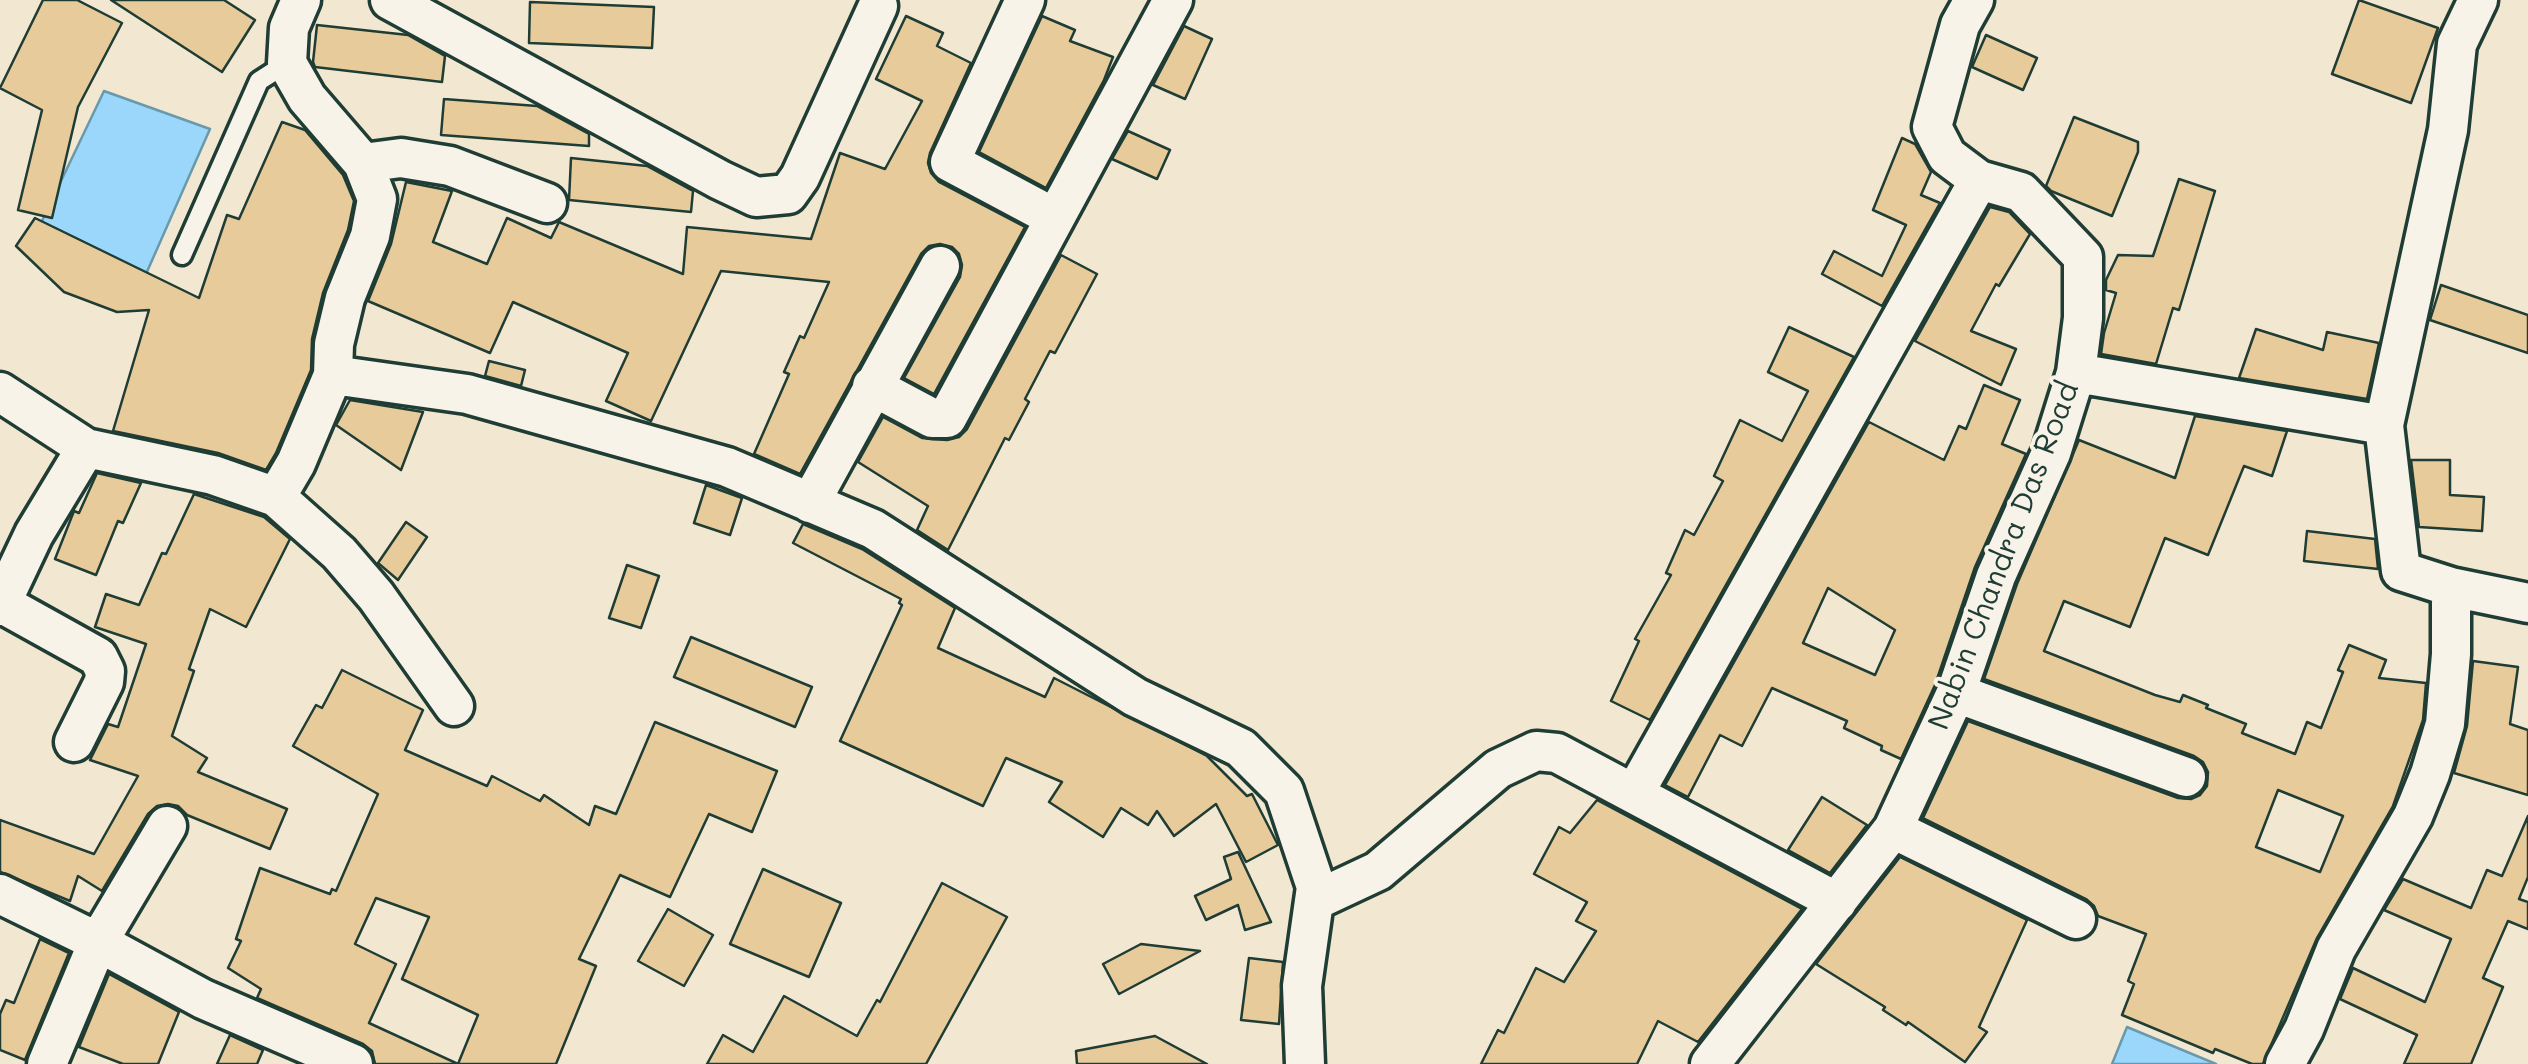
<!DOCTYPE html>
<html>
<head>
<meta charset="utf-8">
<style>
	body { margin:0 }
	canvas { display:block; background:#f2e7d1 }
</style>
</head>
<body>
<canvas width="2528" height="1064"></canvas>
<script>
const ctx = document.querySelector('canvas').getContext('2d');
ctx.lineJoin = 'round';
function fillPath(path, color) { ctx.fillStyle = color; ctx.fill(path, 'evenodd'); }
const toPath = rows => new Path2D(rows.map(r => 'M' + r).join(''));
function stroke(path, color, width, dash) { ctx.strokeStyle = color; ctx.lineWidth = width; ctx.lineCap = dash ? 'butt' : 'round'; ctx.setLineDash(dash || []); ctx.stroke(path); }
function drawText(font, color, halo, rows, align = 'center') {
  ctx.font = font + ' Mali,sans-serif'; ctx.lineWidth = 8; ctx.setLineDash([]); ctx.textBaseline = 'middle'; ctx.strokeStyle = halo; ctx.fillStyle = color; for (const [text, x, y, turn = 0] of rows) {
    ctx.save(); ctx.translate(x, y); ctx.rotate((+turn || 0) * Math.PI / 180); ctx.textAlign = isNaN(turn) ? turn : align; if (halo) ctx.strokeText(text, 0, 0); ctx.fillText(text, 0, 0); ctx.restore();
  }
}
const water = toPath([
	[104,91,210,129,146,274,40,225,104,91],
	[2127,1027,2216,1064,2112,1064,2127,1027]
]);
const building = toPath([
	[43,0,77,0,122,23,78,107,52,218,18,210,42,110,0,88,43,0],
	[111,0,224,0,255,20,222,72,111,0],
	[2359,0,2438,28,2411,103,2332,74,2359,0],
	[530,2,654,7,652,48,529,43,530,2],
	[906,16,943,33,937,46,971,63,930,153,928,163,931,173,939,182,1025,227,934,394,904,378,960,277,962,265,959,254,952,247,940,244,929,246,921,254,800,474,754,454,789,374,784,372,800,336,804,338,829,282,721,271,651,421,606,401,628,353,513,302,490,353,368,301,391,244,406,182,452,191,433,242,487,264,507,218,551,238,559,222,683,274,687,227,811,239,840,153,885,169,922,101,876,79,906,16],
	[1042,16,1075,30,1070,41,1113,57,1104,80,1046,188,979,152,1042,16],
	[317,25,408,35,445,56,442,82,315,67,313,62,317,25],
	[1184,26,1212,39,1185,99,1153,85,1184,26],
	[1986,35,2037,58,2023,90,1972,67,1986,35],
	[444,99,537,106,589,134,589,146,441,135,444,99],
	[2074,117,2138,142,2138,152,2112,216,2051,191,2046,186,2074,117],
	[282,122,305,130,343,175,354,201,348,230,323,293,312,339,311,370,276,453,266,470,218,453,113,431,149,310,117,312,64,292,16,246,35,218,199,298,227,215,239,219,282,122],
	[1128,131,1170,150,1157,179,1112,159,1128,131],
	[1902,138,1915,144,1931,172,1921,195,1940,203,1882,306,1822,274,1834,251,1882,276,1906,225,1873,210,1902,138],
	[571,158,647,166,693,191,691,212,569,200,571,158],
	[2179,179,2215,191,2179,310,2173,308,2156,364,2101,354,2104,333,2116,293,2106,290,2106,280,2118,255,2153,256,2179,179],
	[1990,207,2009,212,2030,234,1999,286,1996,284,1971,331,2016,349,2001,385,1915,341,1990,207],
	[1061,255,1097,274,1055,353,1050,351,1025,399,1029,402,1009,440,1005,438,948,550,917,530,928,506,858,462,883,417,922,438,947,440,959,437,967,429,1061,255],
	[2441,285,2528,315,2528,353,2430,320,2441,285],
	[1789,327,1854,357,1650,720,1611,701,1639,641,1635,639,1671,575,1666,573,1685,530,1694,535,1723,481,1714,476,1740,420,1782,441,1808,391,1768,372,1789,327],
	[2256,329,2323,350,2327,332,2379,343,2367,399,2239,378,2256,329],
	[489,361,525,370,521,386,485,376,489,361],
	[1984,385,2020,400,2002,444,2026,454,1975,567,1935,685,1901,759,1881,750,1882,746,1844,728,1847,721,1772,688,1742,746,1720,735,1688,797,1665,785,1869,422,1944,460,1959,426,1966,429,1984,385],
	[1828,588,1895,630,1875,675,1803,643,1828,588],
	[350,400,423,412,401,470,336,425,350,400],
	[2195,416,2287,431,2272,476,2244,466,2208,555,2165,538,2130,627,2064,601,2044,651,2155,695,2180,702,2183,695,2208,705,2206,708,2246,724,2242,733,2295,754,2307,722,2321,728,2343,672,2338,670,2349,645,2386,660,2379,678,2426,683,2423,720,2393,806,2317,938,2263,1064,2252,1064,2215,1049,2213,1053,2122,1015,2134,984,2128,981,2146,934,2098,916,2094,906,2086,899,1923,818,1968,721,2178,798,2191,799,2200,795,2207,786,2208,772,2203,762,2194,756,1984,679,2017,584,2079,440,2175,478,2195,416],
	[2278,790,2343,816,2320,872,2256,847,2278,790],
	[2411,460,2450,460,2450,495,2484,497,2482,531,2419,527,2411,460],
	[97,473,141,483,123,523,118,521,96,575,55,559,74,511,79,513,97,473],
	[706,485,742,498,730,535,694,523,706,485],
	[194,494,264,517,290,539,246,627,210,609,189,669,194,671,172,736,207,758,198,772,287,809,270,849,187,815,178,806,168,804,157,806,148,814,102,891,78,876,70,901,0,872,0,820,94,854,138,776,90,760,108,724,118,727,146,644,95,627,106,594,139,605,162,553,166,554,194,494],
	[406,522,427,537,398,580,378,563,406,522],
	[803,524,862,549,955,608,938,648,1045,697,1054,678,1207,756,1247,796,1252,794,1278,845,1246,862,1216,804,1174,836,1157,811,1148,825,1121,808,1103,837,1049,802,1062,782,1006,758,983,806,840,741,902,605,899,603,901,599,793,543,803,524],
	[2307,531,2375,539,2378,569,2304,561,2307,531],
	[627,565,659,576,641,628,609,618,627,565],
	[691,637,812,687,795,727,674,677,691,637],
	[2473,661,2518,667,2510,724,2528,730,2528,795,2454,773,2467,726,2473,661],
	[342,670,423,710,405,750,487,786,492,776,540,801,544,795,589,825,595,806,616,814,655,722,777,771,752,832,709,814,670,897,620,875,579,959,596,966,556,1064,375,1064,372,1051,363,1044,257,998,261,989,228,968,241,941,236,939,260,868,330,894,332,889,336,891,378,794,293,746,316,705,322,708,342,670],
	[376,898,429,917,402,979,478,1015,458,1064,369,1023,396,964,355,944,376,898],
	[1822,797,1867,825,1830,873,1788,850,1822,797],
	[1597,800,1802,909,1698,1042,1658,1021,1637,1064,1481,1064,1498,1030,1504,1033,1536,968,1564,982,1596,931,1576,921,1587,902,1534,874,1559,827,1570,833,1597,800],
	[2528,816,2528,877,2519,899,2528,902,2528,929,2508,921,2483,978,2503,987,2471,1064,2404,1064,2417,1035,2340,999,2353,968,2425,1002,2451,939,2384,910,2403,879,2471,908,2487,870,2502,876,2528,816],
	[1238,852,1271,922,1245,930,1238,905,1206,920,1195,896,1231,879,1224,857,1238,852],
	[1900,857,2027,920,1979,1027,1987,1032,1965,1062,1908,1022,1906,1025,1883,1010,1885,1007,1816,964,1900,857],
	[763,869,841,903,809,977,730,944,763,869],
	[942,883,1007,917,926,1064,707,1064,723,1035,753,1052,784,996,857,1036,877,1000,880,1002,942,883],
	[668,909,713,935,684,986,638,961,668,909],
	[40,939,69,953,25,1060,0,1050,0,1014,6,1000,14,1003,40,939],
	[1141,944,1200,951,1119,994,1103,964,1141,944],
	[1249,958,1283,962,1279,1024,1241,1020,1249,958],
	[109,974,179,1012,158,1064,123,1064,79,1047,109,974],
	[230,1035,263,1050,257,1064,217,1064,230,1035],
	[1155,1036,1207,1064,1077,1064,1076,1051,1155,1036]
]);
const service = toPath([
	[182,255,259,81,287,63]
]);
const minor = toPath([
	[390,0,720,180,756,197,788,194,800,177,878,6],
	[1025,0,950,162,1055,218],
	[2478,0,2457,44,2448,130,2384,425,2401,571,2451,587,2528,603],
	[363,163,401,158,450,166,547,203],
	[2076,373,2384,425],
	[333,375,467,394,727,467,873,529,1135,697,1241,748,1284,791,1316,887,1302,986,1305,1064],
	[872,386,932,418,947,418,1173,0],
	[0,392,86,448],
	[276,497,339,553,376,596,454,706],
	[810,503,940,266],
	[1,603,98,657,105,671,104,682,74,742],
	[0,606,34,534,86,448,213,475,276,497,296,463,333,375,334,344,345,298,370,236,377,199,363,163,307,98,287,63,289,28,301,0],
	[1956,693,2186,777],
	[1634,794,1979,180],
	[167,826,98,942,203,999,353,1064],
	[1893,829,2076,919],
	[0,894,98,942,47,1064],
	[1314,901,1378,871,1498,769,1536,751,1557,753,1837,902],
	[1710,1064,1893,829,1956,693,1996,576,2051,453,2076,373,2083,318,2083,257,2021,192,1979,180,1947,156,1932,127,1960,25,1974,0],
	[2285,1064,2304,1029,2336,949,2413,816,2430,774,2445,724,2451,654,2451,587]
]);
const streetNames = [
	["Nabin Chandra Das Road",2004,556,-69]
];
fillPath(water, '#9ad7fb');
stroke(water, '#6999ab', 2.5);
fillPath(building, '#e7cb9b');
stroke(building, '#1f3d34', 2.5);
stroke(service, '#1f3d34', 25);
stroke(minor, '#1f3d34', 45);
stroke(service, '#f7f3e8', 18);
stroke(minor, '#f7f3e8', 38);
drawText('30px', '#1f3d34', '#f7f3e8', streetNames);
</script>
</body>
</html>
